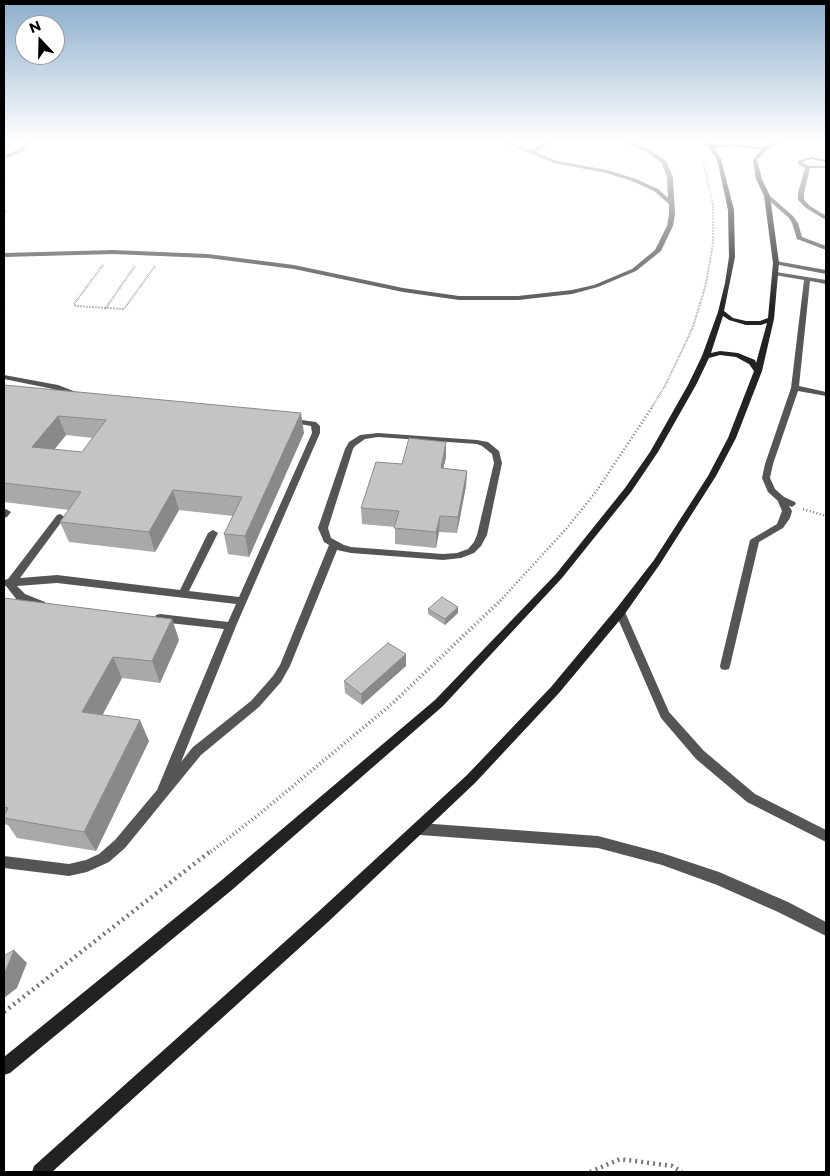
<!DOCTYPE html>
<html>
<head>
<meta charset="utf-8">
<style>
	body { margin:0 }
	#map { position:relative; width:830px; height:1176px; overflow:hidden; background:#fff; font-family:Montserrat,sans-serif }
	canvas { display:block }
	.frame { position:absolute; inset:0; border:5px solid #000; pointer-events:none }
	.north { position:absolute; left:15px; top:15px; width:50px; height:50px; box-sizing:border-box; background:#fff; border:1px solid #999; border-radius:50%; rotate:339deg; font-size:14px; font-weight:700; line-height:20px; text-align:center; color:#000 }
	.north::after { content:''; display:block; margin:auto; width:18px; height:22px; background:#000; clip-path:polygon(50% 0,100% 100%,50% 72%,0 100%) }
</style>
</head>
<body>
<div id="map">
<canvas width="830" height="1176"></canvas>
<div class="frame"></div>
<div class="north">N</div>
</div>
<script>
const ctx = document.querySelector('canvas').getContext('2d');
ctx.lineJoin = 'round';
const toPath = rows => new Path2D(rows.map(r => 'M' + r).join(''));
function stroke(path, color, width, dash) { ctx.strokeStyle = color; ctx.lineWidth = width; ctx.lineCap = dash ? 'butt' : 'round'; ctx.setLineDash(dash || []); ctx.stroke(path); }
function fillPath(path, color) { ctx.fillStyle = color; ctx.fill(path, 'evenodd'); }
const pathFar3 = toPath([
	[814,145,826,144],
	[103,265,74,304,76,306,124,309,155,266],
	[105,309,135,266],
	[652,407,666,384,693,327,706,284,713,243,713,205,703,160]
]);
const pathFar2 = toPath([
	[803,509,826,516],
	[500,601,566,529,595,493,653,406]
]);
const pathFar1 = toPath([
	[211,852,263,811,393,703,501,600]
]);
const path = toPath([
	[4,1012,212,850],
	[590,1172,620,1159,672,1166,682,1172]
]);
const lane = toPath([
	[27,142,32,142,23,151,4,159,4,156,19,149,27,142],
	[502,142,509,142,531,151,545,142,551,142,535,152,557,161,607,170,636,179,658,189,668,198,667,177,662,163,645,151,623,142,630,142,649,149,666,161,673,177,675,214,673,226,661,251,636,271,598,287,572,294,518,300,459,300,403,292,294,269,208,258,113,254,4,257,4,253,113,250,208,254,294,265,403,288,459,296,518,296,572,290,594,285,632,269,655,250,667,226,669,214,669,204,654,191,632,181,606,173,554,163,502,142],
	[4,375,58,385,84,395,80,397,53,389,4,379,4,375],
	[287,418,316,422,320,426,320,433,236,626,181,762,193,747,251,701,273,676,280,665,329,545,324,542,318,528,345,449,349,442,360,435,378,433,477,440,488,442,499,451,502,463,487,535,481,546,474,553,461,558,443,560,351,553,337,550,290,666,281,682,259,707,201,755,125,848,109,862,87,872,69,876,4,868,4,856,69,864,86,860,99,854,115,840,157,790,224,629,160,622,156,621,155,618,156,615,160,614,228,622,236,604,57,583,17,586,25,594,45,602,46,605,45,608,41,609,17,600,6,586,4,586,4,580,8,579,57,515,60,514,65,517,20,578,57,575,180,590,208,533,213,530,218,533,189,591,239,597,312,433,311,426,287,422,287,418],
	[378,437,477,444,482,446,492,454,494,463,477,535,474,542,468,549,457,553,443,554,351,547,344,545,331,538,328,528,353,449,355,446,365,439,378,437],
	[781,496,784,497,792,511,790,518,783,528,759,542,730,666,729,669,725,670,721,669,720,666,750,540,777,524,782,511,777,499,781,496],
	[6,509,11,512,7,517,4,518,4,510,6,509]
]);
const street = toPath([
	[811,157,826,160,826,162,811,159,802,162,809,166,826,166,826,168,810,168,804,193,804,200,810,206,826,216,826,220,806,208,798,200,798,193,805,168,799,165,797,161,811,157],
	[765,195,769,195,793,216,798,223,802,237,826,246,826,250,797,239,792,223,789,218,765,197,765,195],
	[776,261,826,270,826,274,774,264,774,262,776,261],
	[776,272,826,280,826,284,810,281,799,386,826,392,826,396,798,391,773,464,770,478,775,489,784,497,795,502,796,504,792,507,778,501,768,492,762,478,765,464,791,388,804,280,774,275,773,274,776,272],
	[620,608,624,609,625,612,669,712,704,751,755,794,826,830,826,842,747,802,696,759,661,718,615,612,616,609,620,608],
	[420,823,598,836,662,853,719,872,788,902,826,922,826,936,778,912,717,885,662,865,598,848,420,835,415,833,414,829,415,825,420,823]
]);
const secondary = toPath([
	[703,142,708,142,712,145,733,144,763,148,775,142,782,142,766,150,757,160,762,179,770,196,779,263,774,319,762,371,736,438,716,476,660,564,624,615,559,693,475,783,328,922,52,1172,32,1172,34,1166,318,912,467,775,551,687,616,609,654,560,708,476,728,438,754,371,749,364,736,357,720,355,709,358,696,385,658,452,631,492,562,578,443,706,233,889,10,1073,4,1075,4,1057,223,879,435,700,556,574,625,488,650,452,688,385,702,356,718,312,725,283,729,257,728,210,717,159,709,148,703,142],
	[733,146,761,150,753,160,756,179,764,196,773,263,768,318,760,321,746,321,733,318,724,311,735,257,734,210,721,159,714,148,733,146],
	[723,316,729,320,746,325,761,325,767,323,756,363,755,360,738,353,720,351,711,353,723,316]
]);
const wall = toPath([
	[4,385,304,433,249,557,228,554,224,534,233,516,179,510,155,552,69,542,60,522,69,510,4,502],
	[66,435,93,438,82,452,54,450],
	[446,457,443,468,467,471,466,486,457,533,439,532,436,548,395,544,395,527,362,524,361,508],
	[4,598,172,619,179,640,160,683,122,678,102,715,149,741,96,851,17,838,8,825,4,824],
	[428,609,458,613,445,625,428,614],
	[406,654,406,666,362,705,345,693,344,681]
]);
const shadedWall = toPath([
	[4,205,6,212,4,212],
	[301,413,304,433,249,557,245,536],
	[58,416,66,435,40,467,32,447],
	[446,442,446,457,440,484,441,468],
	[467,471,466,486,457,533,458,517],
	[173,490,179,510,155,552,149,532],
	[440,516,439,532,436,548,436,532],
	[458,607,458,613,445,625,445,619],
	[172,619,179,640,160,683,152,661],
	[406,654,406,666,362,705,361,694],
	[113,657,122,678,93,733,82,712],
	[140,720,149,741,96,851,84,832],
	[14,950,27,963,17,988,4,998,4,975]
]);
const building = toPath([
	[4,385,301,413,245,536,224,534,242,497,173,490,149,532,60,522,81,492,4,483,4,385],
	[58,416,106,420,82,452,32,447,58,416],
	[409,438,446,442,441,468,467,471,458,517,440,516,436,532,394,528,399,511,361,508,376,462,402,464,409,438],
	[442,597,458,607,445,619,428,609,442,597],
	[4,598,172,619,152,661,113,657,82,712,140,720,84,832,4,818,4,816,8,808,4,807,4,598],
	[388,643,406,654,361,694,344,681,388,643],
	[14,950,4,975,4,956,14,950]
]);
stroke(pathFar3, '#777', 2, [0.5, 1]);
stroke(pathFar2, '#777', 2.5, [1, 2.5]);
stroke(pathFar1, '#777', 4, [1, 3]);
stroke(path, '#777', 4.5, [2, 4]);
fillPath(lane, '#555');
fillPath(street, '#555');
fillPath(secondary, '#222');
fillPath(wall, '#a9a9a9');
fillPath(shadedWall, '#898989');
fillPath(building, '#c4c4c4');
stroke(building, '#898989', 1);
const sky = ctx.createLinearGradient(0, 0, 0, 307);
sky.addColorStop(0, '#8cadcc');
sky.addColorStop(0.46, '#fff');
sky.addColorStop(1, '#ffffff00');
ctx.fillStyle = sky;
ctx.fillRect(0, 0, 830, 307);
</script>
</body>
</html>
